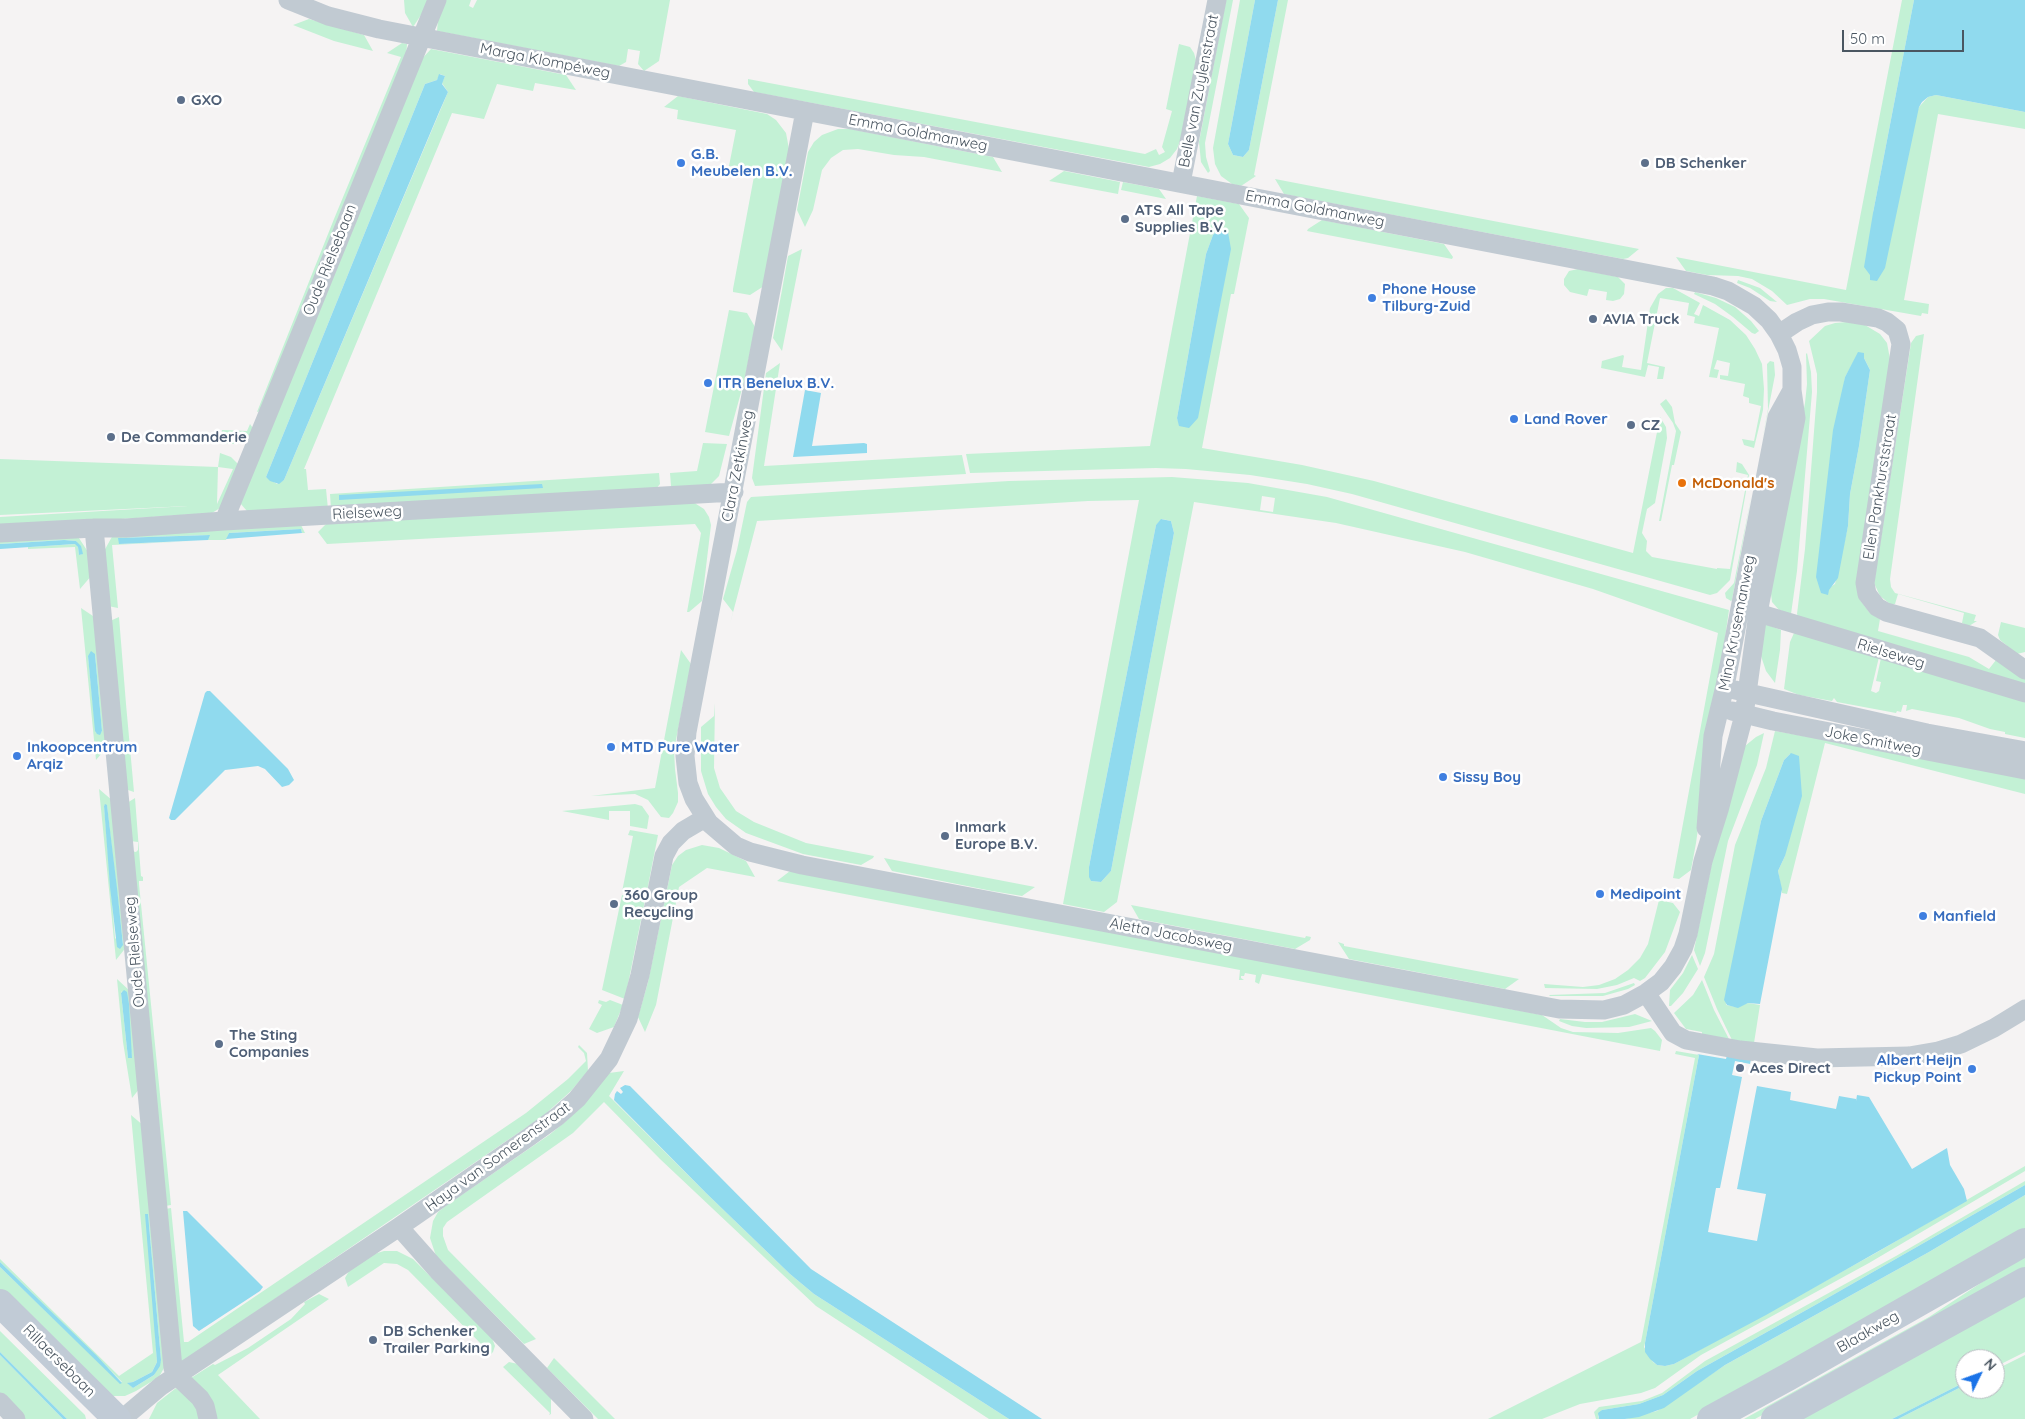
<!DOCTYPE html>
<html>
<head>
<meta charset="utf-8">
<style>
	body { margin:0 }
	#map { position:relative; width:2025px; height:1419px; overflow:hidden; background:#f5f3f3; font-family:Quicksand,sans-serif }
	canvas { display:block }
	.north { position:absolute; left:1955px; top:1349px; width:50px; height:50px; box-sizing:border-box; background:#fff; border:1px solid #b7bbc0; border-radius:50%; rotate:48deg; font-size:14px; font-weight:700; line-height:20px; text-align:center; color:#4a5661 }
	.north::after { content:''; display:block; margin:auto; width:18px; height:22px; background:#1a73e8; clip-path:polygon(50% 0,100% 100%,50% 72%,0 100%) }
	.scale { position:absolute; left:1842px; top:30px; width:122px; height:22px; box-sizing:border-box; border:2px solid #4a5661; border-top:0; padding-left:6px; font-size:15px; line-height:18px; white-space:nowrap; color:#4a5661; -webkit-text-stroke:4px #fff; paint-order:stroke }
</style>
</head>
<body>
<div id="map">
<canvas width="2025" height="1419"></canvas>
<div class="north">N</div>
<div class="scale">50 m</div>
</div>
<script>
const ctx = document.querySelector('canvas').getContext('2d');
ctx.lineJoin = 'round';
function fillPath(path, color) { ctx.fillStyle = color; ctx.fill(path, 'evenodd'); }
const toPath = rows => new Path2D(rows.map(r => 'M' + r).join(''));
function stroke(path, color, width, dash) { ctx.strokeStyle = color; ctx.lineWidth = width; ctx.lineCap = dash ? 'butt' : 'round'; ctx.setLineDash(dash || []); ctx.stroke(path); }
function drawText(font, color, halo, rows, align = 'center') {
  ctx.font = font + ' Quicksand,sans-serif'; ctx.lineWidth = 5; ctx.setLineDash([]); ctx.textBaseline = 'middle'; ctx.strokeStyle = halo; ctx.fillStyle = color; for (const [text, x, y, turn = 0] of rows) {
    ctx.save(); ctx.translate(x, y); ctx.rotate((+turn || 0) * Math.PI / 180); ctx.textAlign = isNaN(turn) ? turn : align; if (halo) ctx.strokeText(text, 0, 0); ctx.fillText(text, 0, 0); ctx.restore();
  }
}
const green = toPath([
	[404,0,431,0,413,27,405,13],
	[442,0,471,0,469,6,473,8,477,0,670,0,659,61,644,71,638,64,640,51,628,49,626,62,619,66,437,31,439,9],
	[1226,0,1233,0,1205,143,1206,157,1210,171,1208,173,1201,162,1199,142],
	[1240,0,1255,0,1228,144,1233,155,1243,157,1249,150,1278,0,1288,0,1254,175,1256,176,1241,186,1232,184,1221,176,1215,164,1213,148],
	[1902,0,1914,0,1873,213,1919,107,1928,97,1936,95,2025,112,2025,129,1938,114,1904,300,1929,304,1928,314,1922,313,1921,316,1824,299,1810,299,1787,305,1772,291,1752,279,1738,276,1707,275,1686,271,1676,257,1846,290],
	[309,19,364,35,373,51,334,41,293,25],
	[402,43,407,44,406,57,264,410,257,412,334,219,401,57,387,53],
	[1179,44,1190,47,1194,53,1196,60,1181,138,1177,149,1170,158,1160,164,1149,167,754,92,748,84,748,79,1145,154,1156,149,1159,155,1165,152,1162,147,1172,111,1166,109],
	[431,49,566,75,576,90,535,83,533,91,497,84,484,119,452,113,304,469,306,469,308,490,326,489,328,509,247,511,240,503,419,62],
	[440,74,445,76,442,83,448,92,284,480,277,484,266,477,425,84,437,80],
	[678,96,767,114,776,120,786,133,789,149,764,286,750,295,733,292,733,289,755,171,729,166,736,130,677,119,678,110,664,107],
	[838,129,850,129,993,157,1002,172,924,157,894,155,858,149,843,150,831,158,822,170,813,210,805,227,797,210,808,152,814,142,822,135],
	[1064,171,1120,182,1118,194,1049,181],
	[1275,179,1639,249,1628,258,1623,259,1284,194],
	[1123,182,1159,189,1166,199,1121,190],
	[1197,196,1239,204,1249,218,1234,294,1231,294,1202,448,1302,465,1374,481,1633,553,1660,417,1666,427,1667,438,1655,503,1647,509,1642,533,1647,541,1646,551,1652,557,1717,569,1717,568,1730,569,1748,475,1736,472,1737,462,1742,464,1749,475,1730,580,1717,593,1710,595,1352,494,1307,484,1250,475,1186,469,1156,468,970,473,966,454,1150,446],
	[1218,230,1180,426,1177,418,1206,254,1213,235],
	[1322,220,1444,244,1453,257,1452,259,1307,231,1308,229],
	[802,249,782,351,773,338,782,290,788,256],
	[1578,269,1618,277,1625,284,1624,294,1620,299,1613,301,1606,300,1607,292,1589,289,1587,296,1570,292,1564,285,1564,279,1569,271],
	[1738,280,1760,288,1777,302,1770,301,1750,288,1737,283],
	[1666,288,1673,288,1700,303,1694,314,1699,316,1703,305,1730,320,1746,335,1755,349,1762,364,1764,389,1763,410,1754,448,1744,445,1742,439,1754,441,1761,406,1749,403,1749,398,1743,396,1745,384,1720,379,1720,375,1728,376,1730,363,1717,360,1714,369,1719,370,1717,378,1709,377,1719,328,1694,323,1695,317,1687,315,1689,303,1660,298,1647,363,1665,367,1663,379,1657,379,1659,367,1648,365,1645,377,1601,368,1602,361,1623,355,1624,356,1622,367,1641,370,1650,308,1658,294],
	[1695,292,1716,298,1735,307,1751,321,1759,331,1755,334,1752,333,1733,317,1715,304,1694,294],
	[729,310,747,313,755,327,745,378,729,436,705,432],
	[1847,322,1865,325,1880,334,1887,343,1890,359,1860,600,1870,613,1880,619,1878,631,1969,657,1989,669,1996,660,2025,678,2025,687,1798,616,1797,614,1805,549,1817,392,1817,374,1809,341,1825,326,1835,323],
	[1864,353,1864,358,1870,370,1859,446,1850,494,1848,526,1835,584,1821,593,1845,377,1857,356],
	[1924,334,1890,579,1891,587,1895,593,1976,615,1974,621,1977,621,1969,626,1962,623,1964,613,1898,594,1895,604,1890,604,1880,596,1874,583,1911,343,1916,336],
	[1807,353,1811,372,1812,392,1797,571,1791,614,1779,610,1772,602,1770,586,1805,403,1807,384,1806,354],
	[1770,361,1774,362,1775,375,1762,442,1768,409,1767,364],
	[780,363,764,466,962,455,966,474,755,486,752,478,766,373],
	[1666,399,1672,407,1675,423,1681,432,1674,465,1672,465,1661,521,1659,521,1676,431,1673,423,1660,404],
	[250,424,255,431,249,440,236,444,221,444,222,430,247,431],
	[703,443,727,444,719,476,710,485,674,488,671,486,670,473,697,471],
	[220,453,231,457,239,465,220,508,212,513,0,527,0,517,188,506,0,515,0,459,218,467],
	[218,467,233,469,217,504],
	[659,473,660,484,655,490,331,509,330,494],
	[1172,477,1248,483,1327,497,1729,610,1696,843,1691,870,1679,879,1673,878,1718,633,1593,589,1465,552,1336,523,1194,502,1117,902,1104,912,1063,904,1139,500,1088,501,757,521,730,624,733,612,723,599,737,550,747,502,751,497,1009,481],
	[1262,496,1275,498,1273,512,1260,510],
	[1162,519,1171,521,1174,533,1111,871,1101,882,1091,881,1089,867,1094,840,1156,525],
	[1752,493,1732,600,1731,601,1726,598,1725,593,1734,583],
	[693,502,704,509,709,517,711,525,702,601,689,612,687,612,701,533,695,524,327,544,318,532,329,521],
	[300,523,305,533,302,533,301,529,229,533,226,540,208,540,208,535,119,538,119,544,195,541,112,545,118,608,108,606,103,553,114,533],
	[77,535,88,552,92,575,80,589,75,547,28,549,28,547,76,544,78,547,79,555,82,554,76,541,63,540,0,544,0,540],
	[81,608,96,618,108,746,96,760],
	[95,654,102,732,96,733,88,656],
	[119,617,126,704,134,792,125,789,110,621],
	[2001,622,2025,628,2025,652,2017,654,2000,640,1998,635],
	[1763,623,1781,630,1780,650,1775,683,1766,671,1761,656],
	[1794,633,1879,657,1871,691,1876,693,1879,691,1881,682,1876,681,1881,658,2025,700,2025,738,2005,734,2005,732,1990,729,1959,718,1912,709,1906,711,1907,705,1903,705,1901,712,1897,711,1896,713,1837,702,1834,698,1832,701,1799,695,1784,689,1790,642],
	[681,650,691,664,674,750,675,769,678,793,678,802,673,813,669,818,661,817,648,800,635,794,591,796,655,788],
	[715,703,714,768,720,788,736,811,754,822,806,843,874,856,873,858,861,865,803,854,746,833,726,819,716,807,708,794,701,771,701,727,714,716],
	[1775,731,2025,775,2025,794,1825,743,1787,894,1782,893,1778,871,1785,856,1790,754,1784,760,1761,821,1726,1005,1736,1007,1748,1003,1760,1005,1754,1043,1732,1040,1717,1009,1704,977,1714,954,1735,845,1766,768],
	[1764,733,1757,765,1728,841,1705,953,1700,966,1694,950,1713,857,1745,746,1756,737],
	[99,789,113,801,127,946,116,960],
	[104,805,107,806,123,945,115,938],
	[135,798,141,876,143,877,143,881,139,881,139,884,171,1205,165,1206,131,851,136,852,138,850,138,842,130,841,127,803],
	[635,804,642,806,649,816,647,829,630,826,630,811,609,811,609,820,562,811],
	[630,830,658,835,646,896,622,892,633,836,628,835],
	[702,845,719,848,746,861,755,877,707,868,679,887,656,1005,645,1032,638,1017,648,982,672,865,678,856,686,850],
	[884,858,1035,887,1022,896,992,891,892,871],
	[790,871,1542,1015,1561,1028,1573,1032,1618,1033,1651,1028,1655,1031,1662,1040,1660,1051,1262,974,1259,984,1255,982,1256,975,1245,973,1244,976,1241,976,1241,978,1244,980,1239,980,1240,970,777,881],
	[622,895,645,900,625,999,602,990],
	[1659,900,1673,903,1680,912,1665,952,1645,978,1640,981,1634,978,1617,985,1597,989,1545,988,1544,984,1583,987,1599,985,1615,979,1628,970,1640,958,1648,944],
	[1131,905,1305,938,1306,936,1311,937,1310,940,1295,949,1139,919],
	[1338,942,1344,944,1344,946,1519,979,1505,989,1349,959],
	[1692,955,1698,969,1683,993,1671,1006,1669,1006,1670,990,1683,973],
	[117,979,131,992,140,1088,132,1098,123,1042],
	[122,991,132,1058,128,1058,121,993],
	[1702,980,1714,1010,1729,1039,1702,1035,1702,1032,1686,1029,1674,1013,1693,995],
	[1634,983,1635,985,1628,989,1603,996,1550,996,1549,995,1605,993],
	[599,1000,606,1002,610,1000,623,1005,614,1027,597,1033,589,1029,602,1005,598,1003],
	[1635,1014,1652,1021,1629,1027,1586,1028,1572,1026,1559,1021,1560,1019,1585,1022,1602,1022],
	[579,1045,587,1053,588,1071,571,1091,543,1116,181,1363,165,1209,171,1208,184,1342,188,1342,526,1113,568,1079,586,1061,584,1053,578,1047],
	[1676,1051,1699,1055,1645,1343,1644,1347,1653,1362,1657,1365,1665,1366,1674,1364,1874,1254,2025,1166,2025,1171,1869,1263,1701,1355,1655,1388,1641,1393,1580,1404,1542,1419,1488,1419,1641,1342,1695,1058,1675,1054],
	[624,1071,609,1096,706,1193,790,1274,814,1294,1009,1419,989,1419,816,1306,660,1159,604,1102,573,1133,447,1222,443,1228,443,1236,448,1250,536,1339,524,1344,436,1256,430,1238,433,1221,438,1212,447,1205,549,1135,565,1122,584,1104,609,1073],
	[131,1115,144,1126,165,1366,159,1377,136,1391,125,1396,113,1396,0,1296,0,1267,120,1383,122,1382,0,1262,0,1259,119,1376,153,1353],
	[148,1214,161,1360,154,1375,133,1388,128,1383,133,1382,152,1372,157,1362],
	[2025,1181,2025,1185,1817,1304,1697,1371,1663,1395,1639,1404,1602,1410,1598,1416,1599,1419,1596,1419,1594,1412,1599,1407,1642,1401,1662,1393,1705,1361,1896,1256],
	[2025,1195,2025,1234,1690,1419,1625,1419,1657,1411,1725,1365,1929,1252],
	[384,1251,397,1251,413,1259,492,1338,495,1346,493,1352,491,1354,408,1270,397,1264,384,1263,348,1287,345,1278,349,1271,374,1254],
	[2025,1254,2025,1270,1755,1419,1744,1419,1929,1317],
	[319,1294,329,1299,218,1375,260,1419,214,1419,191,1378,213,1364,215,1365,248,1348,291,1319,305,1304,304,1302],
	[2025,1295,2025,1352,1995,1367,1995,1359,1965,1359,1965,1382,1892,1419,1792,1419],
	[0,1331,85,1415,86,1419,67,1419,0,1352],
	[0,1355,63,1419,23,1419,0,1395],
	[2025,1355,2025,1419,1898,1419,1965,1385,1965,1389,1995,1389,1995,1370],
	[554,1358,615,1419,598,1419,547,1368],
	[509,1362,518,1364,551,1398,551,1414,549,1415,550,1413,503,1367],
	[176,1388,194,1402,201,1419,149,1419,157,1403]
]);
const water = toPath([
	[1255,0,1278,0,1249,150,1243,157,1233,155,1228,144],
	[1914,0,2025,0,2025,112,1936,95,1928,97,1922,102,1919,107,1885,268,1877,281,1870,280,1870,275,1864,267,1873,213],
	[439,74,445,76,442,84,448,92,440,110,284,480,279,484,270,481,266,477,425,84,437,80],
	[1218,230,1228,232,1231,249,1198,418,1189,428,1179,426,1177,418,1206,254,1213,235],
	[1858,352,1864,353,1864,358,1870,370,1859,446,1850,494,1848,526,1838,578,1829,590,1828,595,1821,593,1816,577,1833,430,1845,377],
	[805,390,821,393,812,446,864,443,867,444,867,453,793,457],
	[542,484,543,488,339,500,339,495],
	[1161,519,1171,521,1174,533,1111,871,1101,882,1091,881,1089,877,1089,867,1094,840,1156,525],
	[301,529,302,533,226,539,229,533],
	[210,535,208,540,119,544,118,538],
	[64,540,76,541,81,546,83,554,79,555,78,547,75,544,0,549,0,544],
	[91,651,95,654,102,731,100,735,97,734,95,731,88,656],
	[207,691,210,691,288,769,294,780,289,785,282,787,265,769,258,766,225,770,175,820,171,820,169,818,205,693],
	[1791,753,1799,756,1802,796,1785,856,1778,871,1782,889,1760,1004,1748,1003,1738,1008,1727,1005,1724,1000,1761,821,1784,760],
	[105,804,107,805,117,888,123,945,120,949,117,947,110,887,104,806],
	[124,990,127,992,129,1004,132,1058,128,1058,121,993],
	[1697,1054,1726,1059,1727,1055,1751,1059,1750,1064,1735,1061,1732,1075,1742,1077,1720,1188,1716,1188,1708,1232,1757,1241,1766,1194,1737,1189,1757,1086,1791,1092,1790,1100,1836,1109,1839,1096,1856,1099,1856,1101,1857,1095,1869,1097,1912,1169,1947,1148,1950,1165,1964,1189,1967,1201,1766,1315,1674,1364,1665,1366,1657,1365,1650,1359,1645,1352,1645,1343,1699,1055],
	[625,1085,630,1086,811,1269,1042,1419,1009,1419,814,1294,790,1274,706,1193,614,1100,615,1094,617,1091,621,1094,623,1092,620,1088],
	[2025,1185,2025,1195,1929,1252,1725,1365,1664,1408,1639,1417,1625,1419,1599,1419,1598,1413,1602,1410,1639,1404,1663,1395,1697,1371,1817,1304],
	[183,1211,187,1211,263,1287,260,1291,199,1331,193,1326],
	[145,1214,148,1214,161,1360,160,1366,154,1375,133,1388,127,1383,133,1382,152,1372,157,1362],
	[0,1262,96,1355,122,1383,120,1384,0,1267],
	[0,1352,67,1419,63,1419,0,1355],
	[1965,1382,1965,1385,1898,1419,1892,1419]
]);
const street = toPath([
	[288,0,328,16,379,29,1713,286,1728,291,1754,306,1769,320,1779,334,1787,350,1792,367,1792,390,1796,418,1758,613,1744,715,1719,810,1703,861,1688,934,1683,949,1673,967,1661,982,1646,993,1624,1005,1604,1010,1559,1009,802,865,750,852,736,846,709,823,694,799,688,783,685,756,687,732,805,111],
	[1181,183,1217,0],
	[1779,334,1797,322,1812,315,1828,312,1841,312,1878,318,1887,322,1897,330,1901,344,1867,570,1865,583,1867,594,1877,607,1886,612,1980,638,2025,670],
	[224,521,437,0],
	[94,528,173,1368,177,1376,200,1398,205,1406,208,1419],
	[0,533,94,528,126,528,224,521,734,492],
	[1758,613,2025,693],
	[1735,690,1927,733,2025,751],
	[1732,711,1773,721,2025,770],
	[1706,828,1713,736,1725,686,1777,417,1792,390],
	[1646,993,1673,1033,1686,1040,1740,1050,1817,1058,1909,1056,1938,1051,1961,1044,1994,1028,2025,1009],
	[399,1227,438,1271,584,1419],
	[0,1402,16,1419],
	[122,1419,161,1386,399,1227,529,1137,558,1116,577,1099,609,1059,628,1019,640,975,664,856,671,843,683,831,705,818]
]);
const secondary = toPath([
	[0,1303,117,1419],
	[1711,1419,1788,1377,2025,1242],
	[1775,1419,2025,1281]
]);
const markers = [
	[181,100,5,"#5c6f8a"],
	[681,163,5,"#3f7fe0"],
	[1645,163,5,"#5c6f8a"],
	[1125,219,5,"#5c6f8a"],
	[1372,298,5,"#3f7fe0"],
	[1593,319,5,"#5c6f8a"],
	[708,383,5,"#3f7fe0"],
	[1514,419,5,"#3f7fe0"],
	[1631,425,5,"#5c6f8a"],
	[111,437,5,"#5c6f8a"],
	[1682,483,5,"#e8710a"],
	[611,747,5,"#3f7fe0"],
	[17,756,5,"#3f7fe0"],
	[1443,777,5,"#3f7fe0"],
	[945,836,5,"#5c6f8a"],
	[1600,894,5,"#3f7fe0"],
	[614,904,5,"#5c6f8a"],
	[1923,916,5,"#3f7fe0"],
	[219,1044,5,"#5c6f8a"],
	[1740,1068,5,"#5c6f8a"],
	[1972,1069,5,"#3f7fe0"],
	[373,1340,5,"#5c6f8a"]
];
const streetNames = [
	["Marga Klompéweg",545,61,11],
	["Belle van Zuylenstraat",1199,91,-79],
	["Emma Goldmanweg",918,133,11],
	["Emma Goldmanweg",1315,209,11],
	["Oude Rielsebaan",330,260,-68],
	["Clara Zetkinweg",738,466,-79],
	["Ellen Pankhurststraat",1880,487,-81],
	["Rielseweg",367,513,-3],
	["Mina Krusemanweg",1737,623,-79],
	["Rielseweg",1891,654,17],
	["Joke Smitweg",1873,741,11],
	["Aletta Jacobsweg",1171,935,11],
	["Oude Rielseweg",135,952,-95],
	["Haya van Somerenstraat",498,1157,-36],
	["Blaakweg",1868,1332,-30],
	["Rillaersebaan",59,1361,45]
];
const serviceNames = [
	["GXO",191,100],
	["DB Schenker",1655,163],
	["ATS All Tape",1135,210],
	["Supplies B.V.",1135,227],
	["AVIA Truck",1603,319],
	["CZ",1641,425],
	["De Commanderie",121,437],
	["Inmark",955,827],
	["Europe B.V.",955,844],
	["360 Group",624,895],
	["Recycling",624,912],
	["The Sting",229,1035],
	["Companies",229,1052],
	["Aces Direct",1750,1068],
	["DB Schenker",383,1331],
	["Trailer Parking",383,1348]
];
const shopNames = [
	["G.B.",691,154],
	["Meubelen B.V.",691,171],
	["Phone House",1382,289],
	["Tilburg-Zuid",1382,306],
	["ITR Benelux B.V.",718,383],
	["Land Rover",1524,419],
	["Inkoopcentrum",27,747],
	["Arqiz",27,764],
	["MTD Pure Water",621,747],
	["Sissy Boy",1453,777],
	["Medipoint",1610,894],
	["Manfield",1933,916],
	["Albert Heijn",1962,1060,"right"],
	["Pickup Point",1962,1077,"right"]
];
const foodNames = [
	["McDonald's",1692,483]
];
fillPath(green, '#c3f1d5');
fillPath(water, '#90daee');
stroke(street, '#c1cad2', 19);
stroke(secondary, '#c1cbd6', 28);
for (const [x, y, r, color] of markers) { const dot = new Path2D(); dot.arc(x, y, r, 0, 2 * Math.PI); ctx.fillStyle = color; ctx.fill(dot); stroke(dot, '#fff', 2); }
drawText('15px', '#4a5661', '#fff', streetNames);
drawText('bold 15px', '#4e5e75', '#fff', serviceNames, 'left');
drawText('bold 15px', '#366cbe', '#fff', shopNames, 'left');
drawText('bold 15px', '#c56008', '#fff', foodNames, 'left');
</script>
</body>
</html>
